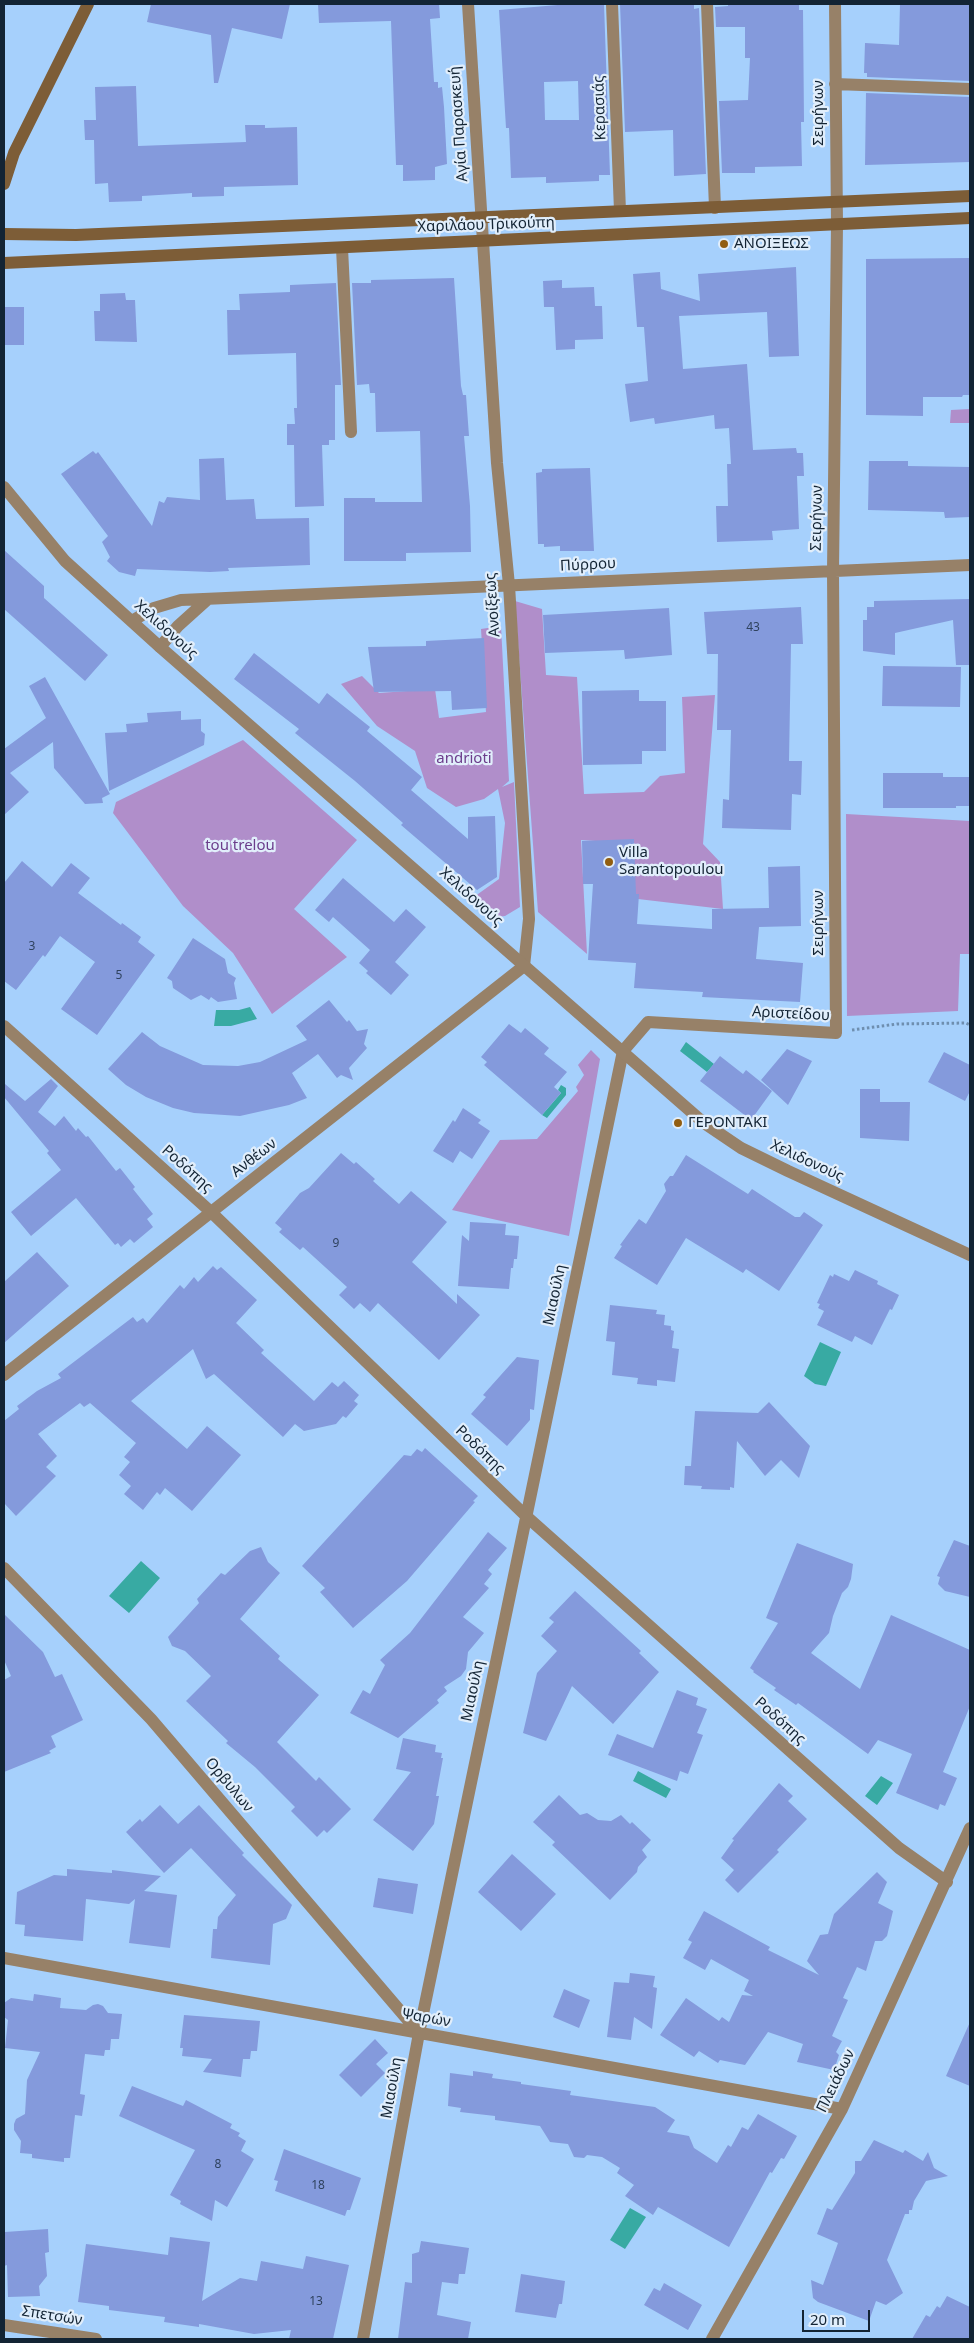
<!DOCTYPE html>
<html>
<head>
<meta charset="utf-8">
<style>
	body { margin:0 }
	#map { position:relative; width:974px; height:2343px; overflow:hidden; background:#a6d0fc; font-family:"Noto Sans",sans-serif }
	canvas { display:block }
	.frame { position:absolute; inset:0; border:5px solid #132434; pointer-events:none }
	.scale { position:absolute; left:802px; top:2310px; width:68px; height:22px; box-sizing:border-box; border:2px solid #132434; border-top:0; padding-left:6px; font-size:15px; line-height:18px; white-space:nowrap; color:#132434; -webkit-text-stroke:4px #e1eefb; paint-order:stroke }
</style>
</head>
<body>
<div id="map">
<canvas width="974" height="2343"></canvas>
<div class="frame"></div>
<div class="scale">20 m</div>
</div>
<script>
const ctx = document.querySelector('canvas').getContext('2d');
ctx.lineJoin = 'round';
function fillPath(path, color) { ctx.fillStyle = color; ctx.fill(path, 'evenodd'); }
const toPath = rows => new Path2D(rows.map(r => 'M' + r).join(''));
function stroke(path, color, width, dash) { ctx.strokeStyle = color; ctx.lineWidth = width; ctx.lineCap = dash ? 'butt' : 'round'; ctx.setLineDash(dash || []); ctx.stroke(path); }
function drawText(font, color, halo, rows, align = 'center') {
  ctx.font = font + ' "Noto Sans",sans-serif'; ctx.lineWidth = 4.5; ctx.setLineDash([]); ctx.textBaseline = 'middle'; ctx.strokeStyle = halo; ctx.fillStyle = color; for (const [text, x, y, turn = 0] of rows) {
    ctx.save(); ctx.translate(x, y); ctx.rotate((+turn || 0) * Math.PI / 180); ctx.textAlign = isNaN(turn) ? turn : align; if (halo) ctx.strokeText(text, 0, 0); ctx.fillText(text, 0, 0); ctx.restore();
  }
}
const green = toPath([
	[970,409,970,423,950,423,951,410],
	[515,601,542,609,546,675,577,677,584,794,644,792,660,776,685,773,682,697,715,695,703,844,720,862,723,909,638,899,624,869,640,844,581,840,587,954,538,912],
	[501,626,509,781,502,787,514,782,520,907,505,916,496,917,484,910,471,899,499,879,505,823,498,789,484,799,456,807,427,788,415,751,377,726,341,684,362,676,379,693,435,689,439,718,486,712,481,629],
	[243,740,357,840,294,909,347,957,272,1014,233,953,183,906,113,813,116,802],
	[846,814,970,821,970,954,960,954,958,1011,847,1016],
	[591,1050,600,1059,569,1236,452,1210,500,1140,537,1139,578,1091,576,1087,584,1075,578,1065]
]);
const water = toPath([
	[250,1007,257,1019,231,1026,214,1026,216,1010,239,1010],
	[686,1042,714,1064,707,1072,680,1051],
	[561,1085,566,1088,566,1095,547,1118,542,1115,561,1093,558,1090],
	[820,1342,841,1352,826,1386,815,1384,804,1376],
	[141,1561,160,1578,129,1613,109,1596],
	[638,1771,671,1789,666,1798,633,1781],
	[881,1776,893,1783,877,1805,865,1796],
	[630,2208,646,2217,625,2249,610,2240]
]);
const building = toPath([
	[151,4,290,4,282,39,232,28,218,83,214,83,211,35,147,22],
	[318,4,439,4,440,18,430,19,434,82,438,82,438,88,442,87,444,107,447,164,435,167,435,180,403,181,403,165,396,165,391,21,319,23],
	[569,4,604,4,610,175,599,175,599,181,546,183,546,177,511,178,509,128,506,128,499,10],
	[578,81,579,120,545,120,544,82],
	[620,4,694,4,694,9,699,8,706,174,674,176,673,130,625,132],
	[728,4,799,4,799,10,803,10,804,122,801,122,802,166,755,167,755,173,722,173,719,101,748,100,750,58,745,58,745,27,716,27,715,7,728,6],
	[900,4,970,4,970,81,867,77,867,73,864,73,865,43,899,45],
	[136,86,138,146,246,142,245,125,265,125,265,128,297,127,298,185,224,187,224,196,192,197,192,193,142,196,142,201,109,202,108,183,95,184,94,140,85,140,84,120,96,120,95,87],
	[866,93,970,97,970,162,865,165],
	[970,258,970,395,963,395,962,397,923,397,923,416,866,415,866,259],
	[796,267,799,356,769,357,767,312,679,316,683,369,747,364,753,450,796,448,797,453,803,453,804,476,797,476,799,529,772,531,773,540,717,542,716,506,728,506,727,464,731,464,729,428,715,429,714,415,655,424,654,418,630,422,625,384,648,381,644,327,637,327,633,274,660,272,661,289,700,301,698,274],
	[454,278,461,386,463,395,466,395,469,436,464,436,470,506,471,552,406,553,406,561,344,561,344,498,375,498,375,502,422,502,420,431,376,432,375,393,370,393,369,384,357,385,352,283,371,283,371,280],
	[562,280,562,288,594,287,595,306,602,306,603,339,575,340,575,349,556,350,554,307,544,307,543,281],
	[336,283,341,385,335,385,335,440,329,440,329,445,322,445,324,506,295,507,294,445,287,445,287,424,295,424,294,408,297,408,296,353,228,355,227,310,240,310,239,294,290,292,290,285],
	[125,293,126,300,135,300,137,342,95,341,94,311,100,311,100,294],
	[4,307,24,307,24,345,4,345],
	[93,451,96,454,98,452,152,526,159,501,164,503,167,497,200,500,199,459,224,458,226,500,254,499,256,519,309,518,310,565,228,568,229,571,210,572,137,569,135,576,119,572,107,561,110,557,102,542,108,536,61,474],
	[869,461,908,461,908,466,970,467,970,517,945,518,944,512,868,510],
	[590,468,594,551,560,551,560,546,544,547,544,544,538,544,536,473,542,472,542,469],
	[4,550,44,586,44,598,108,655,85,681,4,609],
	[970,599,970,665,956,665,953,620,895,633,895,655,863,651,863,620,867,620,867,607,874,607,874,601],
	[801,607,803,644,791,644,789,761,802,761,801,795,792,794,791,830,722,828,723,799,729,800,731,730,717,730,718,654,707,654,704,612],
	[669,608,672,655,625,659,624,650,545,653,543,615],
	[484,638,487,708,452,710,451,691,374,692,368,647,426,646,426,641],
	[254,653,319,704,327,693,370,727,367,731,422,777,411,790,468,839,468,817,495,816,497,877,477,890,401,825,403,823,355,781,295,733,299,729,234,679],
	[883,666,961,667,960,707,882,706],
	[45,677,110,794,102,798,103,803,85,804,54,768,53,742,10,773,29,792,4,815,4,749,46,718,29,686],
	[639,690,639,701,666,701,666,751,642,751,642,764,583,765,582,691],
	[181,711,181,720,201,719,201,731,205,734,204,745,109,791,105,733,127,732,126,724,148,722,147,713],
	[883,773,943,773,943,777,970,777,970,806,956,806,956,808,883,808],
	[634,839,636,894,639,894,637,924,712,929,712,909,769,908,768,867,800,866,801,926,759,927,756,959,803,963,800,1002,702,997,703,992,634,988,636,963,588,960,593,884,583,884,582,841],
	[22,861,52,887,71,863,90,878,78,893,121,925,122,923,141,937,138,942,155,955,97,1035,61,1009,95,962,60,936,45,957,43,955,16,990,4,981,4,883],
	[343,878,394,922,406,909,426,927,395,962,409,975,391,995,366,973,368,971,359,963,370,950,333,917,329,922,315,910],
	[193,938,225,959,228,973,236,978,234,983,237,999,218,1002,211,997,209,1000,201,995,191,1000,173,988,172,981,167,978],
	[329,1000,347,1022,349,1020,357,1031,368,1029,364,1044,367,1048,349,1068,353,1080,341,1075,337,1078,318,1054,292,1073,307,1098,289,1105,240,1116,194,1113,173,1108,146,1097,126,1085,108,1069,142,1032,160,1046,203,1065,238,1066,260,1062,307,1040,296,1026],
	[509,1024,521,1033,525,1028,549,1048,544,1054,567,1072,554,1087,561,1093,542,1115,484,1065,487,1062,481,1057],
	[787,1049,812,1061,788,1105,761,1080],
	[944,1052,970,1065,970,1091,965,1101,928,1082],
	[720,1056,743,1074,746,1070,772,1091,751,1120,700,1081],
	[51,1079,58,1086,38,1112,55,1126,64,1116,76,1131,78,1128,86,1137,88,1136,116,1171,120,1168,135,1187,133,1189,153,1214,147,1219,153,1227,134,1243,130,1239,121,1247,118,1243,115,1245,76,1198,31,1236,11,1212,61,1170,47,1153,49,1151,4,1097,4,1086,5,1084,25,1101],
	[860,1089,880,1089,880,1102,910,1102,909,1141,860,1138],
	[463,1108,481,1120,478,1123,490,1131,472,1159,460,1151,453,1163,433,1151,453,1120,455,1122],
	[341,1153,354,1164,356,1162,375,1179,373,1181,399,1204,411,1191,447,1222,412,1262,457,1304,457,1294,480,1315,439,1360,378,1303,370,1312,360,1303,354,1309,339,1295,347,1287,303,1247,300,1250,279,1232,282,1229,275,1223,300,1193,309,1188],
	[686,1155,748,1194,752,1189,795,1217,800,1217,804,1212,823,1225,779,1291,746,1269,743,1273,686,1238,657,1285,614,1258,622,1246,620,1245,639,1219,646,1224,666,1191,664,1184,670,1176,673,1176],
	[470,1222,506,1224,505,1235,519,1236,517,1259,514,1259,513,1268,511,1268,509,1289,458,1286,462,1235,469,1241],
	[37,1252,69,1286,4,1343,4,1282],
	[213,1266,217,1270,221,1267,257,1300,236,1323,264,1350,261,1353,314,1401,332,1382,338,1387,344,1381,359,1395,354,1401,358,1404,346,1418,343,1416,336,1424,304,1431,295,1424,283,1437,214,1374,206,1379,193,1349,131,1401,187,1449,207,1426,241,1455,192,1511,165,1488,160,1495,157,1492,143,1510,124,1494,131,1486,119,1475,130,1462,124,1457,136,1443,90,1403,84,1407,80,1403,38,1434,57,1456,46,1467,56,1476,16,1516,4,1503,4,1421,19,1409,17,1406,37,1391,61,1378,58,1374,133,1317,137,1322,143,1318,147,1323,180,1285,184,1289,194,1277,198,1282],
	[855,1270,878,1281,877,1284,899,1295,892,1310,890,1309,872,1345,855,1336,852,1342,817,1325,824,1311,818,1308,820,1304,817,1303,830,1275,833,1277,834,1274,849,1281],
	[610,1305,657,1310,656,1314,665,1315,664,1325,671,1326,671,1330,674,1331,672,1348,679,1349,675,1382,657,1380,657,1386,637,1384,638,1378,612,1375,615,1342,606,1341],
	[517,1357,539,1360,534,1410,530,1409,530,1420,507,1446,471,1414,486,1397,483,1395],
	[769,1402,810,1446,799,1478,781,1460,765,1476,737,1441,734,1488,730,1487,730,1490,701,1489,702,1486,684,1485,685,1466,691,1466,695,1411,758,1413],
	[425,1448,478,1496,473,1501,475,1502,407,1581,353,1628,320,1592,325,1588,302,1566,404,1455,411,1456,417,1449,422,1452],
	[488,1532,507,1548,488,1570,492,1574,484,1584,489,1588,463,1617,484,1633,468,1652,466,1669,461,1676,444,1687,447,1691,437,1700,439,1703,398,1738,350,1713,363,1690,370,1694,385,1665,380,1660,410,1633],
	[954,1540,970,1546,970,1597,945,1591,938,1584,940,1577,937,1576],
	[797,1543,853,1564,851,1579,848,1587,842,1593,833,1616,829,1633,811,1653,860,1689,891,1615,970,1650,970,1706,943,1772,957,1778,945,1806,940,1804,938,1810,896,1793,912,1754,878,1740,868,1754,798,1703,796,1705,774,1690,776,1688,753,1672,754,1671,750,1668,778,1623,766,1618],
	[261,1547,268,1562,280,1573,240,1619,280,1656,278,1659,319,1695,277,1742,316,1781,319,1777,351,1809,327,1833,324,1830,317,1837,291,1811,295,1807,255,1767,226,1743,228,1741,186,1701,211,1676,185,1651,172,1646,168,1637,199,1603,197,1599,221,1573,225,1575,250,1551],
	[575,1591,641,1651,639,1653,659,1672,613,1724,572,1686,546,1741,523,1733,537,1673,557,1651,541,1636,554,1622,549,1618],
	[4,1614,43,1652,55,1677,62,1674,83,1720,51,1736,56,1747,49,1751,51,1753,4,1772,4,1680,11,1676,4,1660],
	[677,1690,698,1698,696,1705,707,1709,697,1733,703,1735,688,1774,680,1771,677,1781,608,1755,617,1734,653,1748],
	[403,1738,436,1745,435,1752,442,1753,441,1758,443,1758,436,1796,439,1796,434,1824,413,1851,373,1820,411,1772,396,1769],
	[779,1783,793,1796,788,1801,807,1819,777,1850,779,1852,738,1893,725,1880,734,1870,721,1858,734,1840,732,1839],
	[559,1795,580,1815,587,1813,598,1820,611,1821,621,1815,630,1824,632,1822,651,1840,642,1850,647,1857,638,1867,637,1872,610,1900,552,1845,555,1842,533,1822],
	[160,1805,178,1824,199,1805,244,1853,242,1855,292,1905,286,1919,273,1924,270,1965,211,1958,213,1929,217,1929,218,1917,236,1895,191,1848,164,1873,126,1832,140,1819,142,1822],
	[512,1854,556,1894,521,1931,478,1892],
	[67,1869,112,1873,112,1870,161,1876,144,1891,177,1895,170,1948,129,1943,135,1899,129,1904,86,1899,83,1941,24,1936,25,1925,15,1924,17,1892,54,1875,67,1876],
	[877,1872,887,1882,878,1903,893,1911,887,1936,882,1941,875,1941,866,1971,857,1967,843,1998,848,2000,832,2036,842,2041,836,2052,839,2055,834,2070,797,2062,803,2044,768,2032,745,2065,720,2060,718,2063,699,2051,694,2057,660,2035,686,1998,719,2021,722,2017,729,2022,742,1995,753,1996,744,1991,749,1980,711,1959,705,1970,683,1958,692,1942,688,1940,704,1911,770,1947,768,1950,819,1975,807,1961,820,1935,828,1934,834,1914],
	[378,1878,418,1884,413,1914,373,1907],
	[630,1973,655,1976,653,1987,657,1988,652,2029,634,2017,631,2040,607,2037,614,1982,629,1983],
	[564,1989,590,2000,579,2028,553,2017],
	[34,1994,61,1998,60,2008,86,2010,93,2005,98,2004,103,2006,108,2013,122,2014,119,2039,111,2039,110,2050,105,2050,104,2056,85,2054,80,2094,85,2095,82,2116,75,2115,70,2158,64,2158,64,2162,32,2158,32,2154,20,2153,21,2141,14,2130,14,2124,16,2119,25,2114,27,2080,40,2052,5,2048,8,2020,4,2017,4,2003,11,1998,33,2001],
	[184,2015,260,2021,257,2051,251,2051,250,2059,243,2059,241,2077,203,2072,212,2059,182,2056,183,2048,180,2048],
	[970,2022,970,2086,946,2076],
	[375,2039,388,2053,376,2064,385,2073,361,2097,339,2075],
	[473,2071,493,2074,492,2078,521,2082,521,2084,571,2091,570,2095,655,2107,675,2120,667,2132,689,2136,694,2148,717,2163,728,2145,731,2147,742,2127,748,2130,758,2114,797,2136,784,2159,781,2158,772,2173,770,2172,729,2247,658,2207,653,2215,625,2196,634,2185,617,2173,620,2168,602,2157,587,2155,584,2158,574,2157,568,2144,550,2142,540,2126,495,2120,495,2116,460,2112,461,2108,448,2106,450,2073,473,2076],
	[132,2086,183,2106,186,2100,232,2124,230,2128,240,2133,238,2136,246,2141,241,2151,254,2159,227,2207,215,2200,212,2221,180,2204,181,2201,170,2195,195,2150,119,2116],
	[874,2140,903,2153,905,2150,923,2161,928,2152,934,2168,948,2176,926,2181,914,2201,912,2210,909,2210,909,2214,905,2214,887,2260,903,2293,886,2305,876,2301,869,2321,818,2302,813,2298,811,2280,823,2285,838,2243,817,2234,827,2208,832,2210,855,2173,855,2161,861,2161],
	[284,2149,361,2178,350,2210,347,2210,345,2216,275,2191,278,2181,274,2180],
	[48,2229,49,2252,45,2253,47,2276,39,2286,40,2296,8,2297,7,2265,4,2266,5,2232],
	[170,2237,210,2242,202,2301,240,2278,257,2281,261,2261,303,2269,306,2256,349,2265,333,2339,289,2339,291,2330,254,2334,199,2324,199,2327,164,2322,165,2317,109,2310,109,2306,78,2302,86,2244,168,2255],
	[421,2241,469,2248,465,2274,459,2274,458,2284,442,2282,437,2315,471,2322,468,2339,398,2339,405,2282,412,2283,412,2254,419,2252],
	[521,2274,565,2281,562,2304,559,2304,556,2318,515,2312],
	[664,2283,702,2305,688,2330,644,2305,654,2288,660,2291],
	[947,2296,970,2307,970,2339,912,2339,926,2315,930,2317,937,2306,940,2308]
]);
const path = toPath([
	[852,1030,897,1024,966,1023,970,1025]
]);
const minor = toPath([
	[612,4,620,211],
	[707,4,715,208],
	[835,84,970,89],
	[342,248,351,432],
	[132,621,154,608,181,600,970,565],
	[160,647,178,626,208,599],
	[4,1026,211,1212,526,1516,899,1848,947,1882],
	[4,1375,524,966,529,919,509,585,497,463,468,4],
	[4,1568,151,1719,419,2033],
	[4,1958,842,2109],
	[4,2325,96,2339],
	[363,2339,419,2033,623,1051,648,1022,836,1033,833,571,837,224,835,4],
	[712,2339,842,2109,970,1828]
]);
const tertiary = toPath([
	[4,487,65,561,160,647,704,1123,741,1148,788,1171,970,1255]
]);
const secondary = toPath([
	[4,184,14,153,88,4],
	[4,234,76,235,970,196],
	[4,263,970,218]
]);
const markers = [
	[724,244,5,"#925e11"],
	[609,862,5,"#925e11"],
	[678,1123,5,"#925e11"]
];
const numberNames = [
	["43",753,628],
	["3",32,947],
	["5",119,976],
	["9",336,1244],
	["8",218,2165],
	["18",318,2186],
	["13",316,2302]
];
const streetNames = [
	["Κερασιάς",600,108,-92],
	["Σειρήνων",819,113,-90],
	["Αγία Παρασκευή",459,124,-94],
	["Χαριλάου Τρικούπη",486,225,-2],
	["Σειρήνων",817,518,-89],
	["Πύρρου",588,565,-3],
	["Ανοίξεως",493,605,-94],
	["Χελιδονούς",166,630,42],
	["Χελιδονούς",471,897,42],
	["Σειρήνων",819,923,-90],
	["Αριστείδου",791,1014,3],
	["Ανθέων",254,1158,-38],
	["Χελιδονούς",807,1161,25],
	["Ροδόπης",187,1169,42],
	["Μιαούλη",555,1295,-78],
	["Ροδόπης",480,1450,44],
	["Μιαούλη",473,1691,-78],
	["Ροδόπης",780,1721,42],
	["Ορβυλων",229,1785,50],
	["Ψαρών",426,2018,10],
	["Πλειάδων",836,2081,-64],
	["Μιαούλη",392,2088,-80],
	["Σπετσών",52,2316,9]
];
const poiNames = [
	["ΑΝΟΙΞΕΩΣ",734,244],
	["Villa",619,853],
	["Sarantopoulou",619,870],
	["ΓΕΡΟΝΤΑΚΙ",688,1123]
];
const parkNames = [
	["andrioti",464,759],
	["tou trelou",240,846]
];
fillPath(green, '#b08eca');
fillPath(water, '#38aaa3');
fillPath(building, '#849adc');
stroke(path, '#6e8eaf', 3, [2.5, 2.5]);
stroke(minor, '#978168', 12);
stroke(tertiary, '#978168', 12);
stroke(secondary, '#7d5d37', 12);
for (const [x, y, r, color] of markers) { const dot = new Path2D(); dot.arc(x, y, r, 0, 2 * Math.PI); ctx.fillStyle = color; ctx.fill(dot); stroke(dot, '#e1eefb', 2); }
drawText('12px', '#2f425e', null, numberNames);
drawText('15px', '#132434', '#e1eefb', streetNames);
drawText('15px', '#132434', '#e1eefb', poiNames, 'left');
drawText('15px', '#6b3d8b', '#e1eefb', parkNames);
</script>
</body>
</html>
